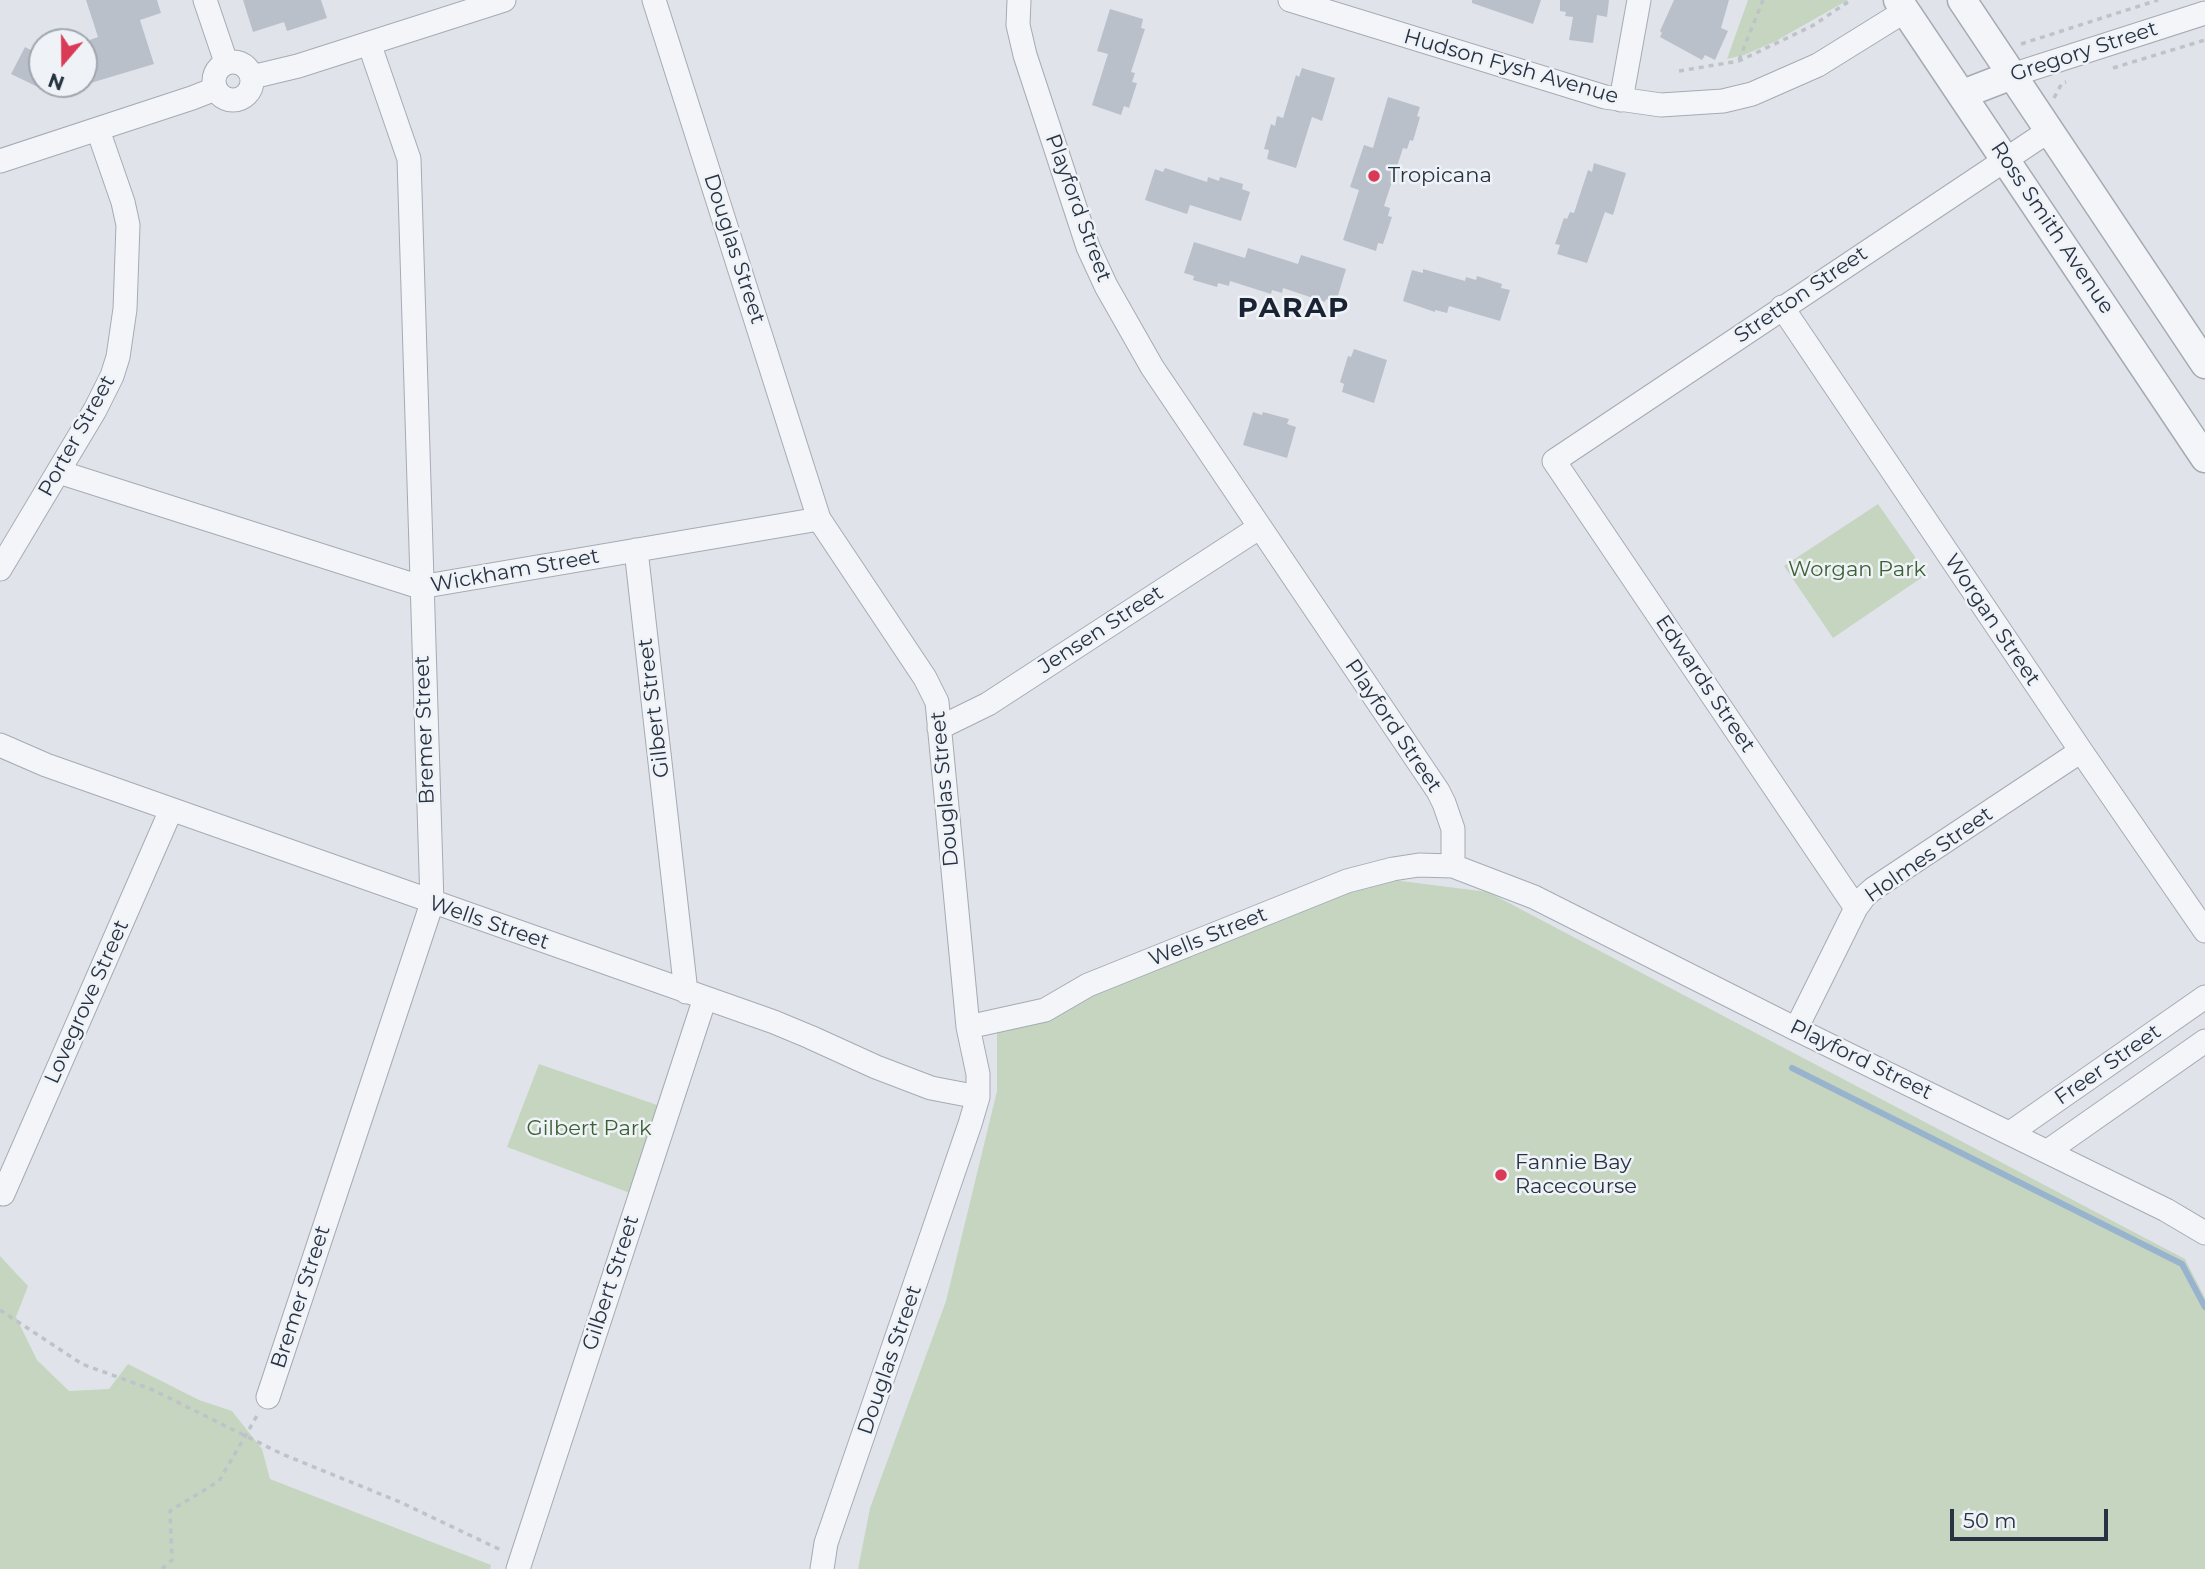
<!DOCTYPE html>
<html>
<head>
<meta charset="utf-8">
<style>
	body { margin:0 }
	#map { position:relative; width:2205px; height:1569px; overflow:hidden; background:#e0e4ea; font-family:Montserrat,sans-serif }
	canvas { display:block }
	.north { position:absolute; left:28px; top:28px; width:70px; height:70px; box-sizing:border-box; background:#eff3f7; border:2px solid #9fa6af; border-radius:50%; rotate:200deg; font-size:19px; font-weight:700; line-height:28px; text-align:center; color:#273243 }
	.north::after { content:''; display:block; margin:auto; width:24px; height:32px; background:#d93b56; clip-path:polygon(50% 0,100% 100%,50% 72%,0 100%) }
	.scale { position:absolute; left:1950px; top:1509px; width:158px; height:32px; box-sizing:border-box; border:4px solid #273243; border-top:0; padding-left:9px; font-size:21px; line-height:24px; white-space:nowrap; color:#273243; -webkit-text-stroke:5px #eff3f7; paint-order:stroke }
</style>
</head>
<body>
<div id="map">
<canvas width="2205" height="1569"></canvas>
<div class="north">N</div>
<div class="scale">50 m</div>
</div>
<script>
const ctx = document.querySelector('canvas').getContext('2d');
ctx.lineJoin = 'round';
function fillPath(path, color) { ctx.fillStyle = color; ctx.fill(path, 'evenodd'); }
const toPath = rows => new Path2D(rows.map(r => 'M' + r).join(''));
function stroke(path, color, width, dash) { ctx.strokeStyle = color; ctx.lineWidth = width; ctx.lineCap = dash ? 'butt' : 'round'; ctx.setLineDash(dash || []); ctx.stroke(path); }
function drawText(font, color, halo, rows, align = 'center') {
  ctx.font = font + ' Montserrat,sans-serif'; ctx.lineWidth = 5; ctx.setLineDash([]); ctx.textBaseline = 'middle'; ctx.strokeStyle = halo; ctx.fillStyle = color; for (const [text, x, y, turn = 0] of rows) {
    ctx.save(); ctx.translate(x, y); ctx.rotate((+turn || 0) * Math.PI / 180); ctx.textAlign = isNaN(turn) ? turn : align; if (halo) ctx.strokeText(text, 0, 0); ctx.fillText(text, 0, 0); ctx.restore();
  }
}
const green = toPath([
	[1748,0,1848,0,1774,42,1744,55,1727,59],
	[1878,504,1927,574,1833,638,1784,566],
	[1385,879,1488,892,2185,1259,2205,1298,2205,1569,858,1569,870,1508,946,1301,997,1091,997,1032],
	[539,1064,660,1106,630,1193,507,1147],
	[0,1256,28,1286,16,1317,37,1360,69,1391,109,1389,128,1364,199,1400,232,1411,262,1449,270,1479,491,1565,490,1569,0,1569]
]);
const stream = toPath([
	[1792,1068,2182,1264,2205,1307]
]);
const building = toPath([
	[86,0,157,0,161,13,140,20,154,64,84,85,84,42,98,37],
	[243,0,321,0,327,18,287,31,284,22,253,32],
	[1472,0,1541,0,1533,24,1472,3],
	[1560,0,1609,0,1607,17,1597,15,1593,43,1569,40,1573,17,1565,16,1566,12,1560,11],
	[1674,0,1729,0,1721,28,1728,31,1715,60,1705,55,1702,60,1660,37,1662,33,1660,31],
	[1110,9,1143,19,1141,28,1145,29,1131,72,1135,73,1132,82,1137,83,1129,108,1124,106,1121,115,1092,105,1108,54,1097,51],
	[25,47,42,56,42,89,11,74],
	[1302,68,1335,78,1322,121,1312,117,1296,168,1267,159,1269,150,1264,149,1271,124,1275,126,1277,116,1283,118,1296,75,1299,77],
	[1388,97,1420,107,1417,116,1420,117,1413,141,1410,140,1407,149,1403,148,1384,206,1390,208,1388,216,1392,217,1383,244,1378,243,1376,251,1343,240,1359,190,1350,187,1364,145,1373,148],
	[1594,163,1626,173,1613,215,1605,212,1587,263,1557,254,1560,245,1555,244,1564,218,1567,219,1570,212,1574,213,1588,170,1592,172],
	[1165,168,1207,182,1208,177,1219,181,1220,177,1243,184,1242,189,1250,192,1241,221,1190,205,1187,214,1145,200,1155,169,1163,172],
	[1194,242,1245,258,1248,248,1298,264,1301,255,1346,269,1336,302,1326,299,1325,302,1283,288,1282,293,1272,290,1271,294,1230,281,1229,286,1218,283,1217,287,1193,280,1194,276,1184,273],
	[1423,269,1465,281,1466,277,1476,280,1477,276,1502,284,1501,288,1510,290,1500,321,1449,306,1447,313,1435,310,1435,312,1403,301,1412,270,1423,273],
	[1354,349,1387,360,1374,403,1342,392,1344,384,1340,382,1348,356,1351,357],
	[1253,412,1262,415,1263,412,1289,419,1287,424,1296,427,1287,458,1243,445]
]);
const path = toPath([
	[2021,44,2158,0],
	[1739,60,1763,0],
	[2113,68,2205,40],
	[1679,71,1739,61,1812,26,1851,0],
	[2054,98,2062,83,2066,82],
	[0,1310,82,1364,153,1390,282,1454,400,1502,503,1551],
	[162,1569,172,1560,170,1511,219,1481,258,1414]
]);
const minor = toPath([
	[205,0,226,62],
	[654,0,819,519,925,678,937,702,968,1027,978,1074,978,1097,970,1124,826,1543,822,1569],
	[1019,0,1018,25,1025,55,1088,247,1106,286,1152,367,1438,791,1444,803,1453,829,1453,866],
	[1290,0,1605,97,1661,105,1723,101,1752,94,1818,65,1905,11],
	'214 81a19 19 0 1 1 38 0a19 19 0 1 1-38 0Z',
	[2012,75,2205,13],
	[252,77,298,66,504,0],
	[1621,100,1639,0],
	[0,161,192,98,215,89],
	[1782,307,2081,751,2205,931],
	[59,472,420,587,819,519],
	[636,550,686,992],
	[0,569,95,410,112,376,118,357,125,309,128,225,123,202,98,130],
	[939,728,988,704,1260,527],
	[0,745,46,765,774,1022,810,1037,876,1067,931,1088,978,1097],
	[1856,908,1554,461,2050,130],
	[968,1027,1045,1010,1088,985,1347,881,1393,869,1419,865,1453,866,1534,897,1796,1029,2166,1210,2205,1233],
	[1796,1029,1856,908,1864,897,1873,889,2081,751],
	[2010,1133,2205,997],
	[2048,1151,2205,1041],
	[3,1194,171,810],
	[268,1397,432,903,409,159,369,43],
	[518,1569,705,998]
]);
const tertiary = toPath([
	[1898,0,2205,458],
	[1962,0,2205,364],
	[1963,94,2012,75]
]);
const markers = [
	[1374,176,7,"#d93b56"],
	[1501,1175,7,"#d93b56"]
];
const streetNames = [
	["Gregory Street",2084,52,-18],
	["Hudson Fysh Avenue",1511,67,16],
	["Playford Street",1078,208,70],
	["Ross Smith Avenue",2052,228,56],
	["Douglas Street",734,249,72],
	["Stretton Street",1801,295,-34],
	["Porter Street",77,436,-61],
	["Wickham Street",515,571,-10],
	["Worgan Street",1992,620,56],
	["Jensen Street",1101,630,-33],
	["Edwards Street",1705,684,56],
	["Gilbert Street",654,708,-97],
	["Playford Street",1393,726,56],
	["Bremer Street",425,730,-92],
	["Douglas Street",945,789,-95],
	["Holmes Street",1929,855,-35],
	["Wells Street",489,923,19],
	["Wells Street",1208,937,-22],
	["Lovegrove Street",87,1002,-66],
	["Playford Street",1861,1060,26],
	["Freer Street",2108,1065,-35],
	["Gilbert Street",611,1283,-72],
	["Bremer Street",301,1297,-72],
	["Douglas Street",890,1360,-71]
];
const poiNames = [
	["Tropicana",1388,176],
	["Fannie Bay",1515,1163],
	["Racecourse",1515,1187]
];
const parkNames = [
	["Worgan Park",1857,570],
	["Gilbert Park",589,1129]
];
const districtNames = [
	["PARAP",1294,309]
];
fillPath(green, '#c6d5c0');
stroke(stream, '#98b3cd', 6);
fillPath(building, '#b9c0ca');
stroke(minor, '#a5abb5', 25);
stroke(tertiary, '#a5abb5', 31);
stroke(path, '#bec2c9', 3.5, [5, 5]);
stroke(minor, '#f3f5f8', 23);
stroke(tertiary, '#f3f5f8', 28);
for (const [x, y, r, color] of markers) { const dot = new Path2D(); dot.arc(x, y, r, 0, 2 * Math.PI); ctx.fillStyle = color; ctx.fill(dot); stroke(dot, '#eff3f7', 2.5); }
drawText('21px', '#273243', '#eff3f7', streetNames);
drawText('21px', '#273243', '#eff3f7', poiNames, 'left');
drawText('21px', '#3c6033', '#eff3f7', parkNames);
ctx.letterSpacing = '2px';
drawText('bold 28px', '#192333', '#eff3f7', districtNames);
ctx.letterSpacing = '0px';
</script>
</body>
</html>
